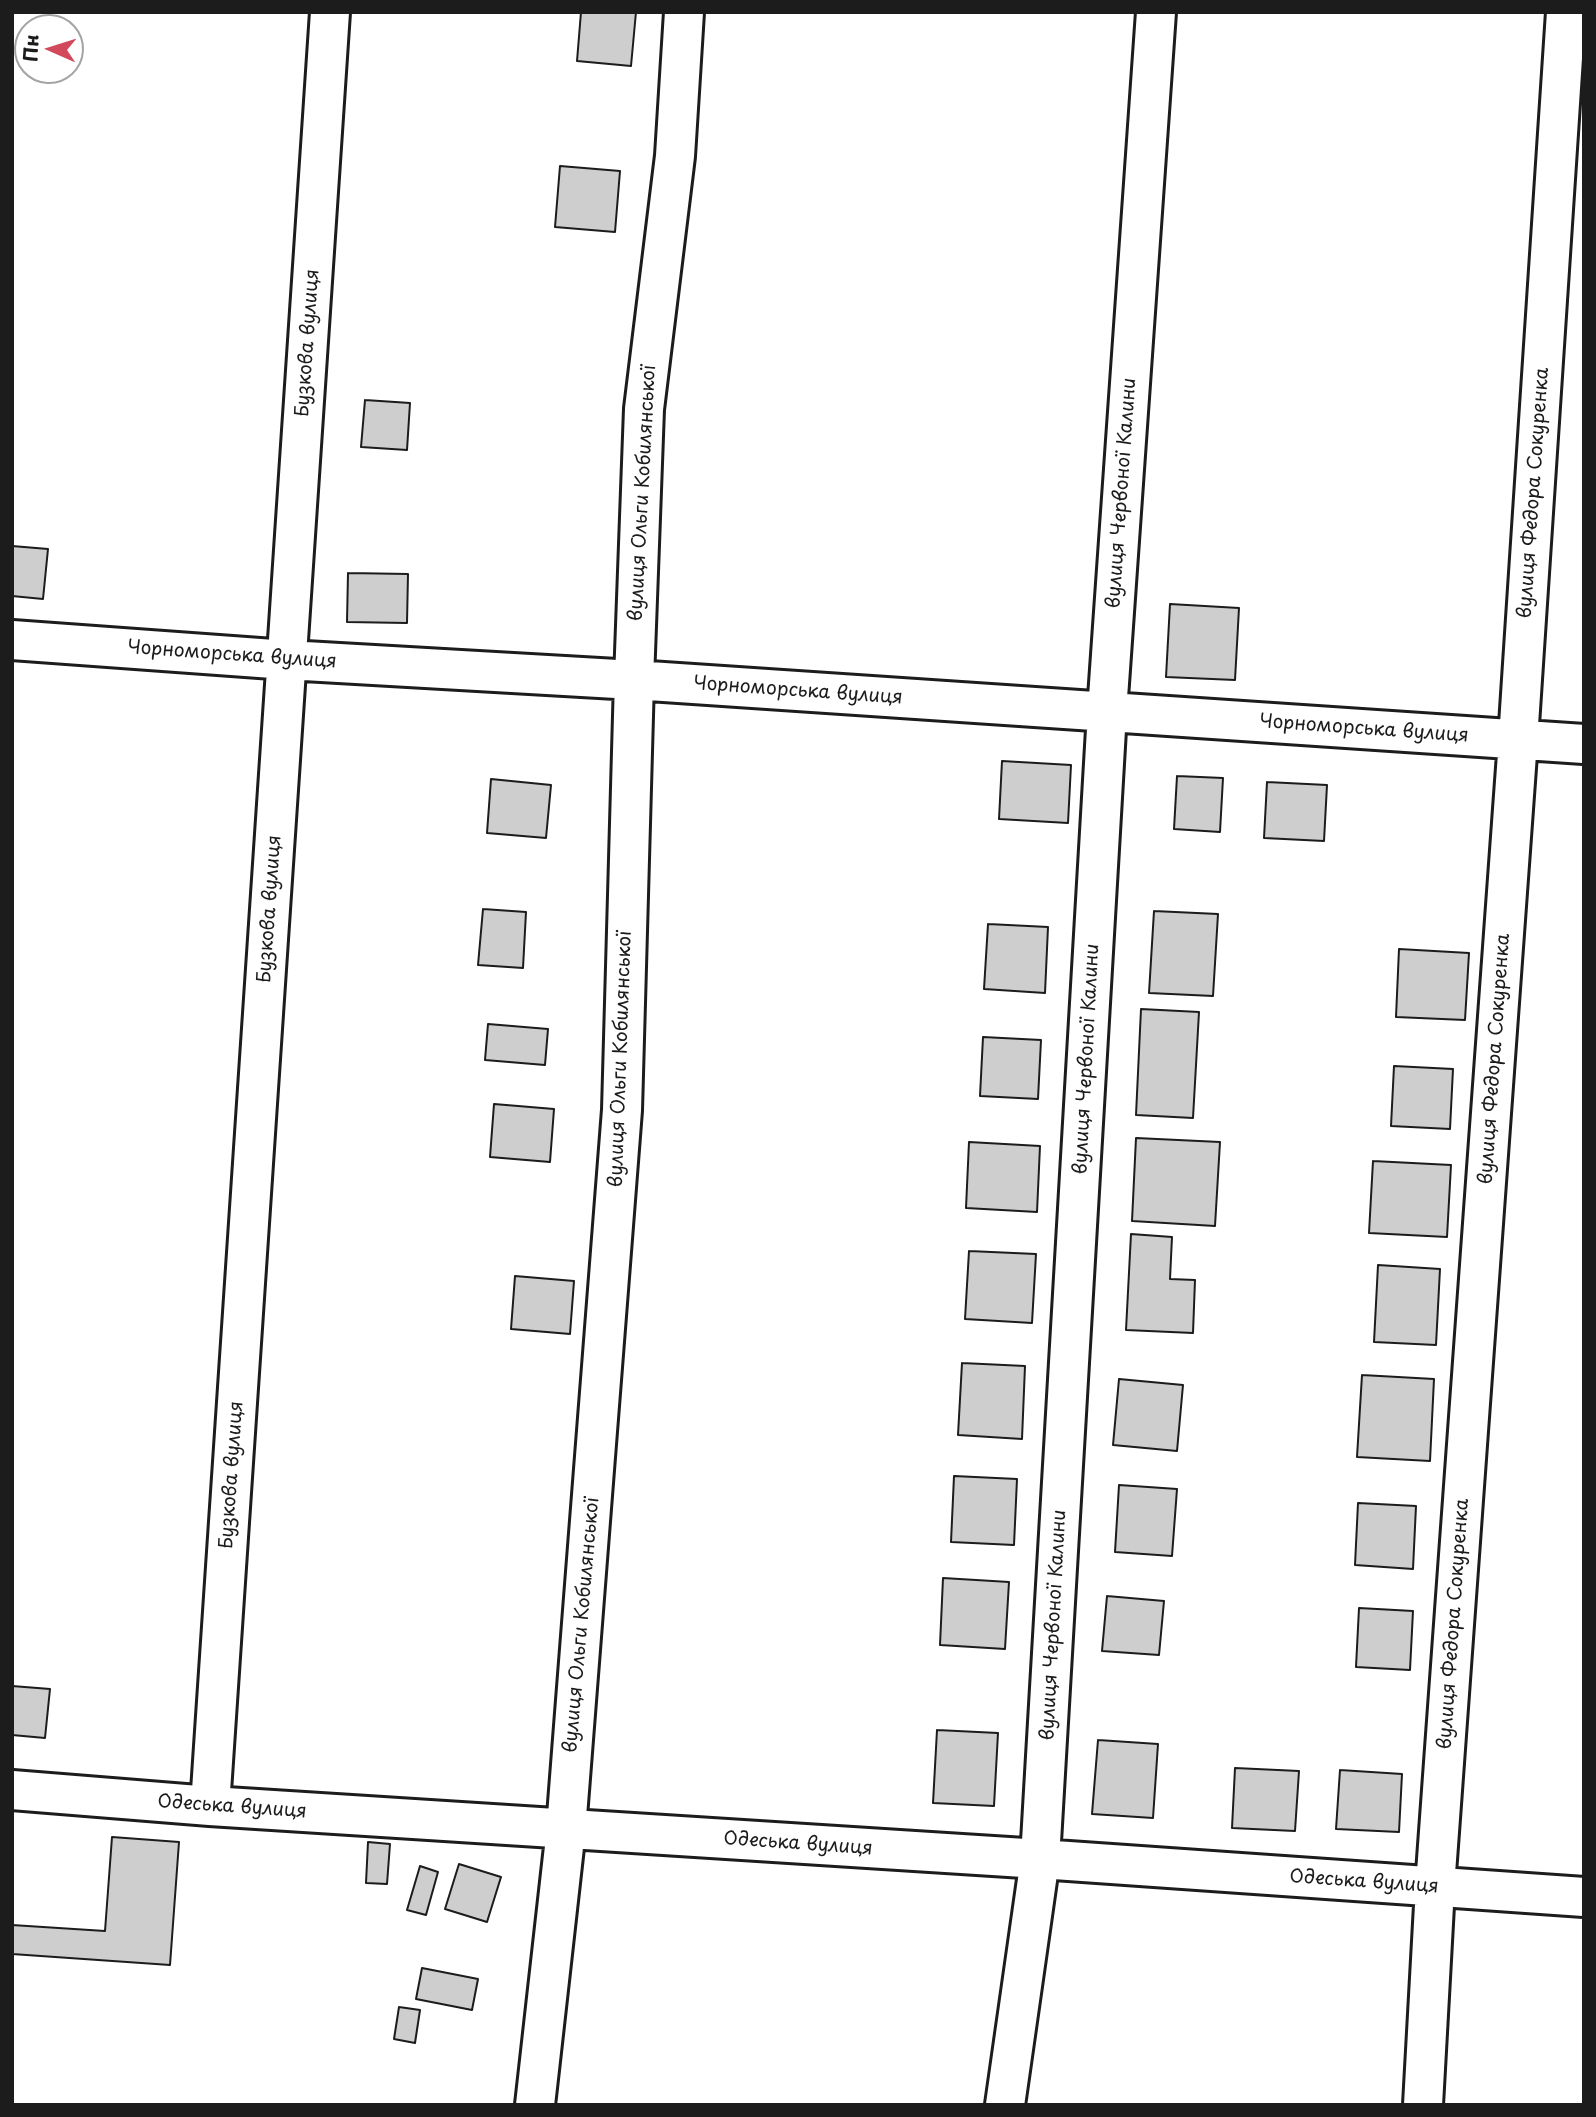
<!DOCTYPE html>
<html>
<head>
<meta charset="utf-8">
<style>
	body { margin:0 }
	#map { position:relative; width:1596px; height:2117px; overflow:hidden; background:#fff; font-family:"Playpen Sans",sans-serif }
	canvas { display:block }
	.frame { position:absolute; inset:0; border:14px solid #1c1c1c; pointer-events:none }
	.north { position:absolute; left:14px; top:14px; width:70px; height:70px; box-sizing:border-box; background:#fff; border:2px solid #a4a4a4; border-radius:50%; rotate:273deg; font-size:19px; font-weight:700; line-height:28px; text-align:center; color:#1c1c1c }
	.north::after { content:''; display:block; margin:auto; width:24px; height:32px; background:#d1495b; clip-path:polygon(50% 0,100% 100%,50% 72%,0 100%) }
</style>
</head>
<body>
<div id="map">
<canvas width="1596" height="2117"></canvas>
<div class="frame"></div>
<div class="north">Пн</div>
</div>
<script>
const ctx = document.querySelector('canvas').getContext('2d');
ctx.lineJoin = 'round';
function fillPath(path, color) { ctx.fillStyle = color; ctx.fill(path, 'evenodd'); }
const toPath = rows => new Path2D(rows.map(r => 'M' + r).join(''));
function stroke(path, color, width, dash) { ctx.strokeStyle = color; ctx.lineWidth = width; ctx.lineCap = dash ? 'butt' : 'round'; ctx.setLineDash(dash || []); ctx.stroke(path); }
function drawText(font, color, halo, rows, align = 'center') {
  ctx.font = font + ' "Playpen Sans",sans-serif'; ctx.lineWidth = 5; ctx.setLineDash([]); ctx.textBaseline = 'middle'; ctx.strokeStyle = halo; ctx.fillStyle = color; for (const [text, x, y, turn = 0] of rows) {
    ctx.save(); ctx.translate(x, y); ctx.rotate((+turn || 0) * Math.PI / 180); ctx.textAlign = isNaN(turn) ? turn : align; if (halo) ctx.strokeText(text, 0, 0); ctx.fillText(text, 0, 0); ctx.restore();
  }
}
const building = toPath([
	[581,12,636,12,631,66,577,61,581,12],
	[560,166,620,171,615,232,555,227,560,166],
	[365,400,410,403,407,450,361,447,365,400],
	[12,546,48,549,43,599,12,596,12,546],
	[348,573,408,574,407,623,347,622,348,573],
	[1170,604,1239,608,1235,680,1166,677,1170,604],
	[1002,761,1071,765,1068,823,999,819,1002,761],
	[1177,776,1223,778,1220,832,1174,829,1177,776],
	[491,779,551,785,546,838,487,833,491,779],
	[1267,782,1327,785,1324,841,1264,838,1267,782],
	[483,909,526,912,523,968,478,965,483,909],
	[1154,911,1218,914,1213,996,1149,993,1154,911],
	[988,924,1048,927,1045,993,984,989,988,924],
	[1399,949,1469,953,1465,1020,1396,1017,1399,949],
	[1141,1009,1199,1012,1193,1118,1136,1115,1141,1009],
	[488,1024,548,1029,545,1065,485,1060,488,1024],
	[983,1037,1041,1040,1038,1099,980,1096,983,1037],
	[1394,1066,1453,1069,1450,1129,1391,1126,1394,1066],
	[494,1104,554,1109,550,1162,490,1157,494,1104],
	[1136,1138,1220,1142,1215,1226,1132,1221,1136,1138],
	[969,1142,1040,1146,1037,1212,966,1208,969,1142],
	[1373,1161,1451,1165,1447,1237,1369,1233,1373,1161],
	[1131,1234,1172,1237,1170,1279,1195,1280,1193,1333,1126,1330,1131,1234],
	[969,1251,1036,1254,1032,1323,965,1319,969,1251],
	[1378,1265,1440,1269,1436,1345,1374,1342,1378,1265],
	[515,1276,574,1281,570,1334,511,1329,515,1276],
	[962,1363,1025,1366,1022,1439,958,1435,962,1363],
	[1362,1375,1434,1379,1430,1461,1357,1457,1362,1375],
	[1119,1379,1183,1385,1177,1451,1113,1445,1119,1379],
	[954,1476,1017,1479,1014,1545,951,1542,954,1476],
	[1119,1485,1177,1489,1172,1556,1115,1552,1119,1485],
	[1358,1503,1416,1506,1413,1569,1355,1565,1358,1503],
	[943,1578,1009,1582,1005,1649,940,1645,943,1578],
	[1107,1596,1164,1601,1159,1655,1102,1651,1107,1596],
	[1359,1608,1413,1611,1410,1670,1356,1667,1359,1608],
	[12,1686,50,1689,45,1738,12,1735,12,1686],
	[937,1730,998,1733,994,1806,933,1803,937,1730],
	[1098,1740,1158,1744,1153,1818,1092,1814,1098,1740],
	[1235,1768,1299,1771,1295,1831,1232,1828,1235,1768],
	[1340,1770,1402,1774,1399,1832,1336,1829,1340,1770],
	[112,1837,179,1842,170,1965,12,1954,12,1925,105,1931,112,1837],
	[368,1842,390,1844,387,1884,366,1883,368,1842],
	[459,1864,501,1877,487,1922,445,1909,459,1864],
	[420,1866,438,1872,426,1915,407,1910,420,1866],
	[422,1968,478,1979,472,2010,416,1999,422,1968],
	[399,2007,420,2010,415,2043,394,2039,399,2007]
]);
const minor = toPath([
	[12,640,287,660,634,680,1584,744],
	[12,1790,210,1806,1040,1859,1584,1897],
	[210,1806,330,12],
	[535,2105,566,1829,622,1110,634,680,644,409,675,156,684,12],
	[1005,2105,1040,1859,1107,712,1156,12],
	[1423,2105,1435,1887,1518,740,1566,12]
]);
const streetNames = [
	["Бузкова вулиця",308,343,-86],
	["вулиця Ольги Кобилянської",643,493,-87],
	["вулиця Червоної Калини",1122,493,-86],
	["вулиця Федора Сокуренка",1534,493,-86],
	["Чорноморська вулиця",232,655,4],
	["Чорноморська вулиця",798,691,4],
	["Чорноморська вулиця",1364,729,4],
	["Бузкова вулиця",270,909,-86],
	["вулиця Ольги Кобилянської",621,1059,-88],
	["вулиця Червоної Калини",1087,1059,-87],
	["вулиця Федора Сокуренка",1495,1059,-86],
	["Бузкова вулиця",232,1475,-86],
	["вулиця Федора Сокуренка",1454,1624,-86],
	["вулиця Ольги Кобилянської",582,1625,-85],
	["вулиця Червоної Калини",1054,1625,-87],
	["Одеська вулиця",232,1807,4],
	["Одеська вулиця",798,1844,4],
	["Одеська вулиця",1364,1882,4]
];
fillPath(building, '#cecece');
stroke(building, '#1c1c1c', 2);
stroke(minor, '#1c1c1c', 44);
stroke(minor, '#fff', 38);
drawText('19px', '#1c1c1c', '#fff', streetNames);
</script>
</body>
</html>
